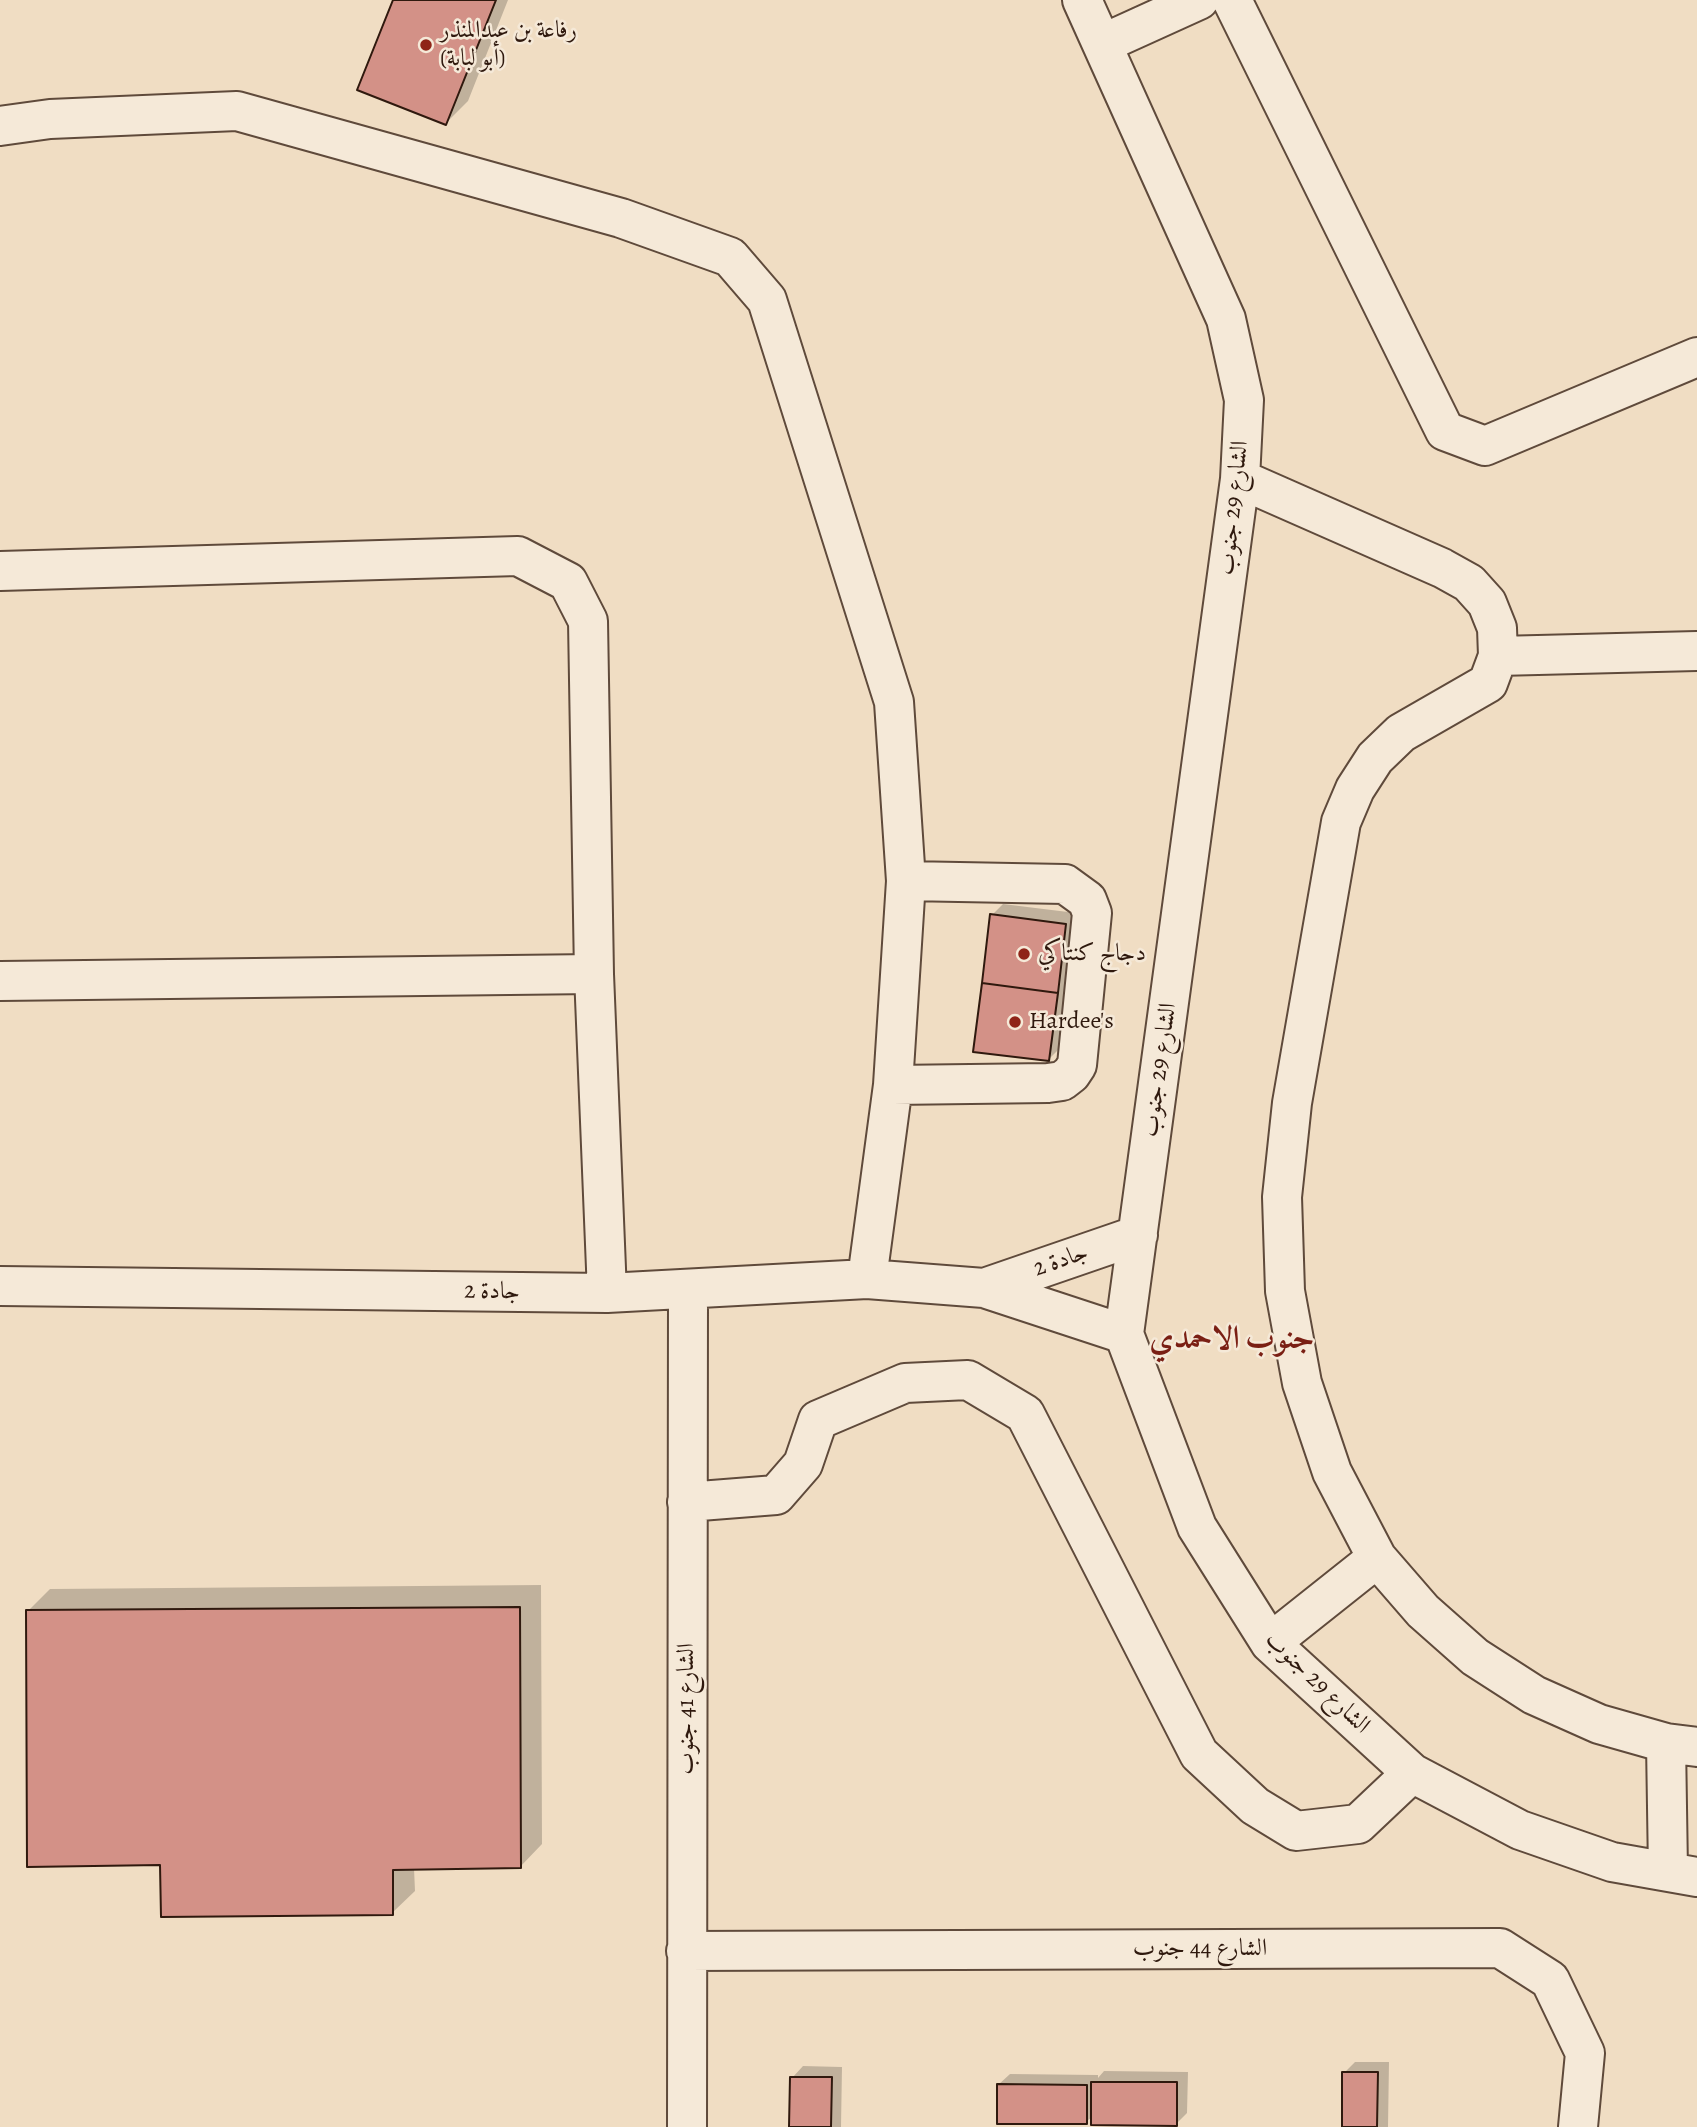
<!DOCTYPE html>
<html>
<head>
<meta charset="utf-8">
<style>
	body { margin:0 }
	canvas { display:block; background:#f0ddc3 }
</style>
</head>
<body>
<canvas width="1697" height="2127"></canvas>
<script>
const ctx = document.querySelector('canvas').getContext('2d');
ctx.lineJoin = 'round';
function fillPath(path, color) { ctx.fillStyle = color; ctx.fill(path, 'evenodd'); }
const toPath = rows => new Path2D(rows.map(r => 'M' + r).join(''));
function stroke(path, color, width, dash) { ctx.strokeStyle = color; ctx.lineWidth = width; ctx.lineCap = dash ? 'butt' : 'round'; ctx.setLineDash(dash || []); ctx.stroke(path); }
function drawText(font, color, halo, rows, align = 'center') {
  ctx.font = font + ' Alegreya,Amiri,serif'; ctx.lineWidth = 5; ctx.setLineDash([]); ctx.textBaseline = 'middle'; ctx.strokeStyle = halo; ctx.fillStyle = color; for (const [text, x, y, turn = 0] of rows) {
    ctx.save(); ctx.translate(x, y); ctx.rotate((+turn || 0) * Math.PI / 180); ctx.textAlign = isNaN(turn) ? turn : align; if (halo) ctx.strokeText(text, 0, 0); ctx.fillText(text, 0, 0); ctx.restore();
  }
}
const shadow = toPath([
	[395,0,508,0,468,101,446,123],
	[1003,904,1076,913,1059,1049,1048,1060,992,915],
	[541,1585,542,1844,520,1867,414,1868,415,1891,392,1913,162,1864,28,1611,50,1589],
	[1355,2062,1389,2062,1388,2127,1343,2127,1344,2073],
	[803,2066,842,2067,841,2127,791,2127,792,2078],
	[1104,2071,1188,2072,1187,2113,1176,2124,1093,2116,1086,2122,998,2085,1010,2074,1098,2075,1098,2078]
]);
const building = toPath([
	[393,0,496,0,446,125,357,90,393,0],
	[990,914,1066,924,1058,993,982,983,990,914],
	[982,983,1058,993,1049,1061,973,1052,982,983],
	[520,1607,521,1868,393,1870,393,1915,161,1917,160,1865,27,1867,26,1610,520,1607],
	[1342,2072,1378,2072,1377,2127,1342,2127,1342,2072],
	[790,2077,832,2077,831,2127,789,2127,790,2077],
	[1091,2082,1177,2082,1177,2126,1091,2125,1091,2082],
	[997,2084,1087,2085,1087,2124,997,2124,997,2084]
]);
const minor = toPath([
	[1082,0,1226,319,1244,400,1240,479,1124,1334,1197,1527,1270,1643,1412,1773,1520,1830,1612,1862,1697,1877],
	[1232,0,1445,431,1485,446,1697,357],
	[1102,44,1199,0],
	[0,126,50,119,237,111,621,218,730,257,767,300,894,702,906,881,893,1085,867,1279],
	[1240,479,1442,568,1469,583,1487,603,1497,628,1498,656,1488,683,1401,733,1375,758,1355,789,1341,822,1292,1103,1282,1197,1285,1291,1302,1383,1332,1472,1377,1558,1423,1611,1475,1657,1534,1695,1599,1724,1666,1743,1697,1747],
	[0,571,518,556,568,582,588,621,594,974,607,1293],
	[1498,656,1697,651],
	[0,981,594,974],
	[893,1085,1048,1083,1062,1081,1071,1074,1077,1065,1092,913,1087,900,1065,884,906,881],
	[0,1286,607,1293,867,1279,984,1288,1124,1334],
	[984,1288,1138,1235],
	[687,1502,776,1495,803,1464,818,1420,905,1383,968,1380,1025,1414,1199,1754,1255,1806,1296,1831,1358,1824,1412,1773],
	[1270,1643,1377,1558],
	[1666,1743,1668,1871],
	[686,1951,1500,1948,1550,1980,1585,2053,1578,2127],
	[687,2127,688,1290]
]);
const markers = [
	[426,45,7,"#8f2418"],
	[1024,954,7,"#8f2418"],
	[1015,1022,7,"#8f2418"]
];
const poiNames = [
	["رفاعة بن عبدالمنذر",440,31],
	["(أبو لبابة)",440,59],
	["دجاج كنتاكي",1038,954],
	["Hardee's",1029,1022]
];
const streetNames = [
	["الشارع 29 جنوب",1234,508,-84],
	["الشارع 29 جنوب",1160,1070,-82],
	["جادة 2",1061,1261,-19],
	["جادة 2",492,1292,1],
	["الشارع 29 جنوب",1317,1683,44],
	["الشارع 41 جنوب",687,1709,-90],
	["الشارع 44 جنوب",1200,1949]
];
const districtNames = [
	["جنوب الاحمدي",1232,1340]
];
fillPath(shadow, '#0003');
fillPath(building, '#d39187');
stroke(building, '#2f190e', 2);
stroke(minor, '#5f4a3b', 42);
stroke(minor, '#f5e9d8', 38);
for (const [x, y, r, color] of markers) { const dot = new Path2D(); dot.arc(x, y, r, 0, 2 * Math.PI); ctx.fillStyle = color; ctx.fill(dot); stroke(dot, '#f5e9d8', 2.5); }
drawText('24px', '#2f190e', '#f5e9d8', poiNames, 'left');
drawText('24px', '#2f190e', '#f5e9d8', streetNames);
drawText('bold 32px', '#7a1f14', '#f5e9d8', districtNames);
</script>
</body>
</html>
